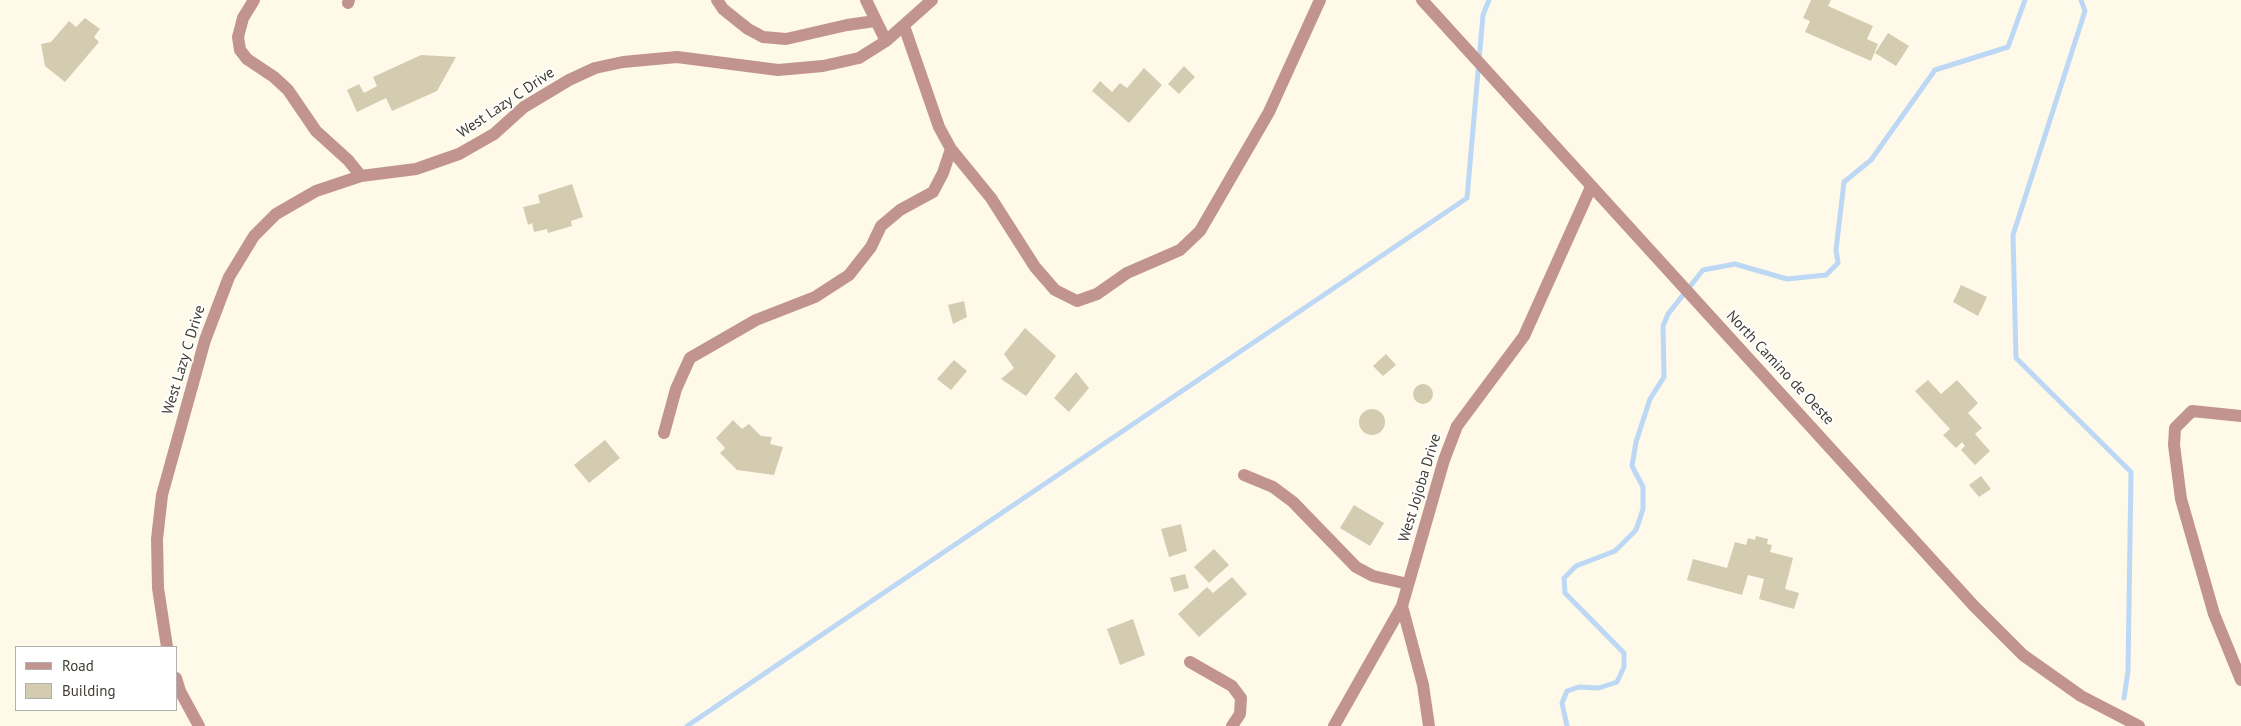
<!DOCTYPE html>
<html>
<head>
<meta charset="utf-8">
<style>
	body { margin:0 }
	#map { position:relative; width:2241px; height:726px; overflow:hidden; background:#fef9e9; font-family:"PT Sans",sans-serif }
	canvas { display:block }
	.legend { position:absolute; left:15px; top:646px; width:162px; height:65px; box-sizing:border-box; background:#fff; border:1px solid #b3b1ad; margin:0; padding:6px 9px; list-style:none; font-size:15px; color:#403d32 }
	.legend li { display:flex; align-items:center; gap:10px; height:25px }
	.legend b { width:25px; border:1px solid #b3b1ad }
</style>
</head>
<body>
<div id="map">
<canvas width="2241" height="726"></canvas>
<ul class="legend">
<li><b style="height:6px;background:#c19490"></b>Road</li>
<li><b style="height:14px;background:#d3ccb1"></b>Building</li>
</ul>
</div>
<script>
const ctx = document.querySelector('canvas').getContext('2d');
ctx.lineJoin = 'round';
const toPath = rows => new Path2D(rows.map(r => 'M' + r).join(''));
function stroke(path, color, width, dash) { ctx.strokeStyle = color; ctx.lineWidth = width; ctx.lineCap = dash ? 'butt' : 'round'; ctx.setLineDash(dash || []); ctx.stroke(path); }
function fillPath(path, color) { ctx.fillStyle = color; ctx.fill(path, 'evenodd'); }
function drawText(font, color, halo, rows, align = 'center') {
  ctx.font = font + ' "PT Sans",sans-serif'; ctx.lineWidth = 4; ctx.setLineDash([]); ctx.textBaseline = 'middle'; ctx.strokeStyle = halo; ctx.fillStyle = color; for (const [text, x, y, turn = 0] of rows) {
    ctx.save(); ctx.translate(x, y); ctx.rotate((+turn || 0) * Math.PI / 180); ctx.textAlign = isNaN(turn) ? turn : align; if (halo) ctx.strokeText(text, 0, 0); ctx.fillText(text, 0, 0); ctx.restore();
  }
}
const stream = toPath([
	[2081,0,2085,11,2013,235,2016,358,2131,472,2128,671,2124,698],
	[687,726,1467,198,1483,15,1489,0],
	[1567,726,1562,703,1567,691,1579,687,1599,688,1617,682,1624,667,1624,653,1565,593,1564,578,1576,566,1615,551,1636,530,1643,509,1643,487,1632,466,1636,442,1650,399,1664,377,1663,326,1668,314,1703,270,1735,264,1787,279,1826,275,1838,263,1836,250,1844,182,1871,160,1935,70,2008,47,2025,0]
]);
const building = toPath([
	[1811,0,1831,0,1828,6,1873,26,1867,39,1878,44,1871,61,1805,32,1810,21,1803,18],
	[85,18,100,29,94,37,99,42,65,82,45,66,41,44,51,42,69,21,76,27],
	[1888,33,1909,46,1896,66,1875,53],
	[421,55,456,57,437,91,392,111,386,98,357,112,347,90,359,84,364,93,377,86,373,77],
	[1184,66,1195,77,1179,94,1168,84],
	[1144,68,1162,85,1129,123,1092,91,1100,81,1112,92,1120,83,1127,88],
	[572,184,583,217,571,221,572,226,548,233,547,229,534,232,532,223,528,225,523,207,540,203,538,195],
	[1961,285,1987,297,1978,316,1953,302],
	[964,301,967,317,953,324,948,305],
	[1025,328,1056,356,1026,396,1001,379,1014,368,1004,354],
	[1386,354,1396,365,1383,376,1373,366],
	[954,360,967,371,951,390,937,379],
	[1076,372,1089,388,1069,412,1054,398],
	[1928,380,1941,394,1957,380,1978,403,1968,413,1982,428,1975,434,1990,451,1975,465,1961,450,1965,446,1962,442,1956,448,1943,435,1950,429,1915,391],
	'1413 394a10 10 0 1 1 20 0a10 10 0 1 1-20 0Z',
	'1359 422a13 13 0 1 1 26 0a13 13 0 1 1-26 0Z',
	[733,420,742,429,749,424,761,436,772,437,770,444,783,447,774,475,737,470,720,453,725,448,716,438],
	[605,440,620,458,589,483,574,465],
	[1981,476,1991,489,1979,497,1969,485],
	[1354,505,1384,523,1370,546,1340,528],
	[1181,524,1187,551,1169,557,1161,529],
	[1756,536,1768,539,1767,544,1772,545,1770,552,1793,558,1785,589,1799,593,1794,609,1759,599,1764,579,1748,575,1742,595,1687,580,1693,559,1727,568,1735,542,1746,545,1748,538,1755,540],
	[1214,549,1229,565,1209,583,1194,567],
	[1185,574,1189,588,1174,592,1170,578],
	[1232,577,1247,594,1199,637,1178,614,1207,587,1213,593],
	[1133,619,1145,655,1120,665,1107,629]
]);
const minor = toPath([
	[254,0,243,18,238,37,240,50,247,59,274,77,288,90,316,131,348,160,361,176],
	[717,0,723,9,748,29,763,37,786,39,847,25,875,21],
	[866,0,886,41],
	[1422,0,1974,606,2023,655,2081,696,2139,726],
	[348,3,349,0],
	[904,26,939,127,951,149,991,198,1035,267,1055,290,1077,301,1097,294,1127,273,1180,250,1200,231,1269,112,1320,0],
	[2241,416,2192,411,2175,428,2174,445,2181,499,2214,614,2241,680],
	[664,433,676,389,690,358,756,320,815,297,849,275,871,247,881,226,900,210,933,192,943,173,951,149],
	[1244,475,1273,487,1293,502,1356,567,1373,576,1408,584],
	[1402,606,1423,685,1429,726],
	[167,647,158,588,157,539,162,495,205,340,229,277,254,236,276,214,316,191,361,176,416,169,459,154,494,134,524,107,569,80,595,68,623,62,677,57,778,70,823,66,859,58,886,41,932,0],
	[1190,662,1232,686,1241,698,1240,714,1232,726],
	[176,678,180,691,199,726],
	[1334,726,1402,606,1444,460,1457,426,1524,336,1591,187]
]);
const streetNames = [
	["West Lazy C Drive",506,103,-34],
	["West Lazy C Drive",184,360,-73],
	["North Camino de Oeste",1780,368,47],
	["West Jojoba Drive",1420,488,-73]
];
stroke(stream, '#bdd8f5', 5);
fillPath(building, '#d3ccb1');
stroke(minor, '#c19490', 12);
drawText('15px', '#403d32', '#fff', streetNames);
</script>
</body>
</html>
